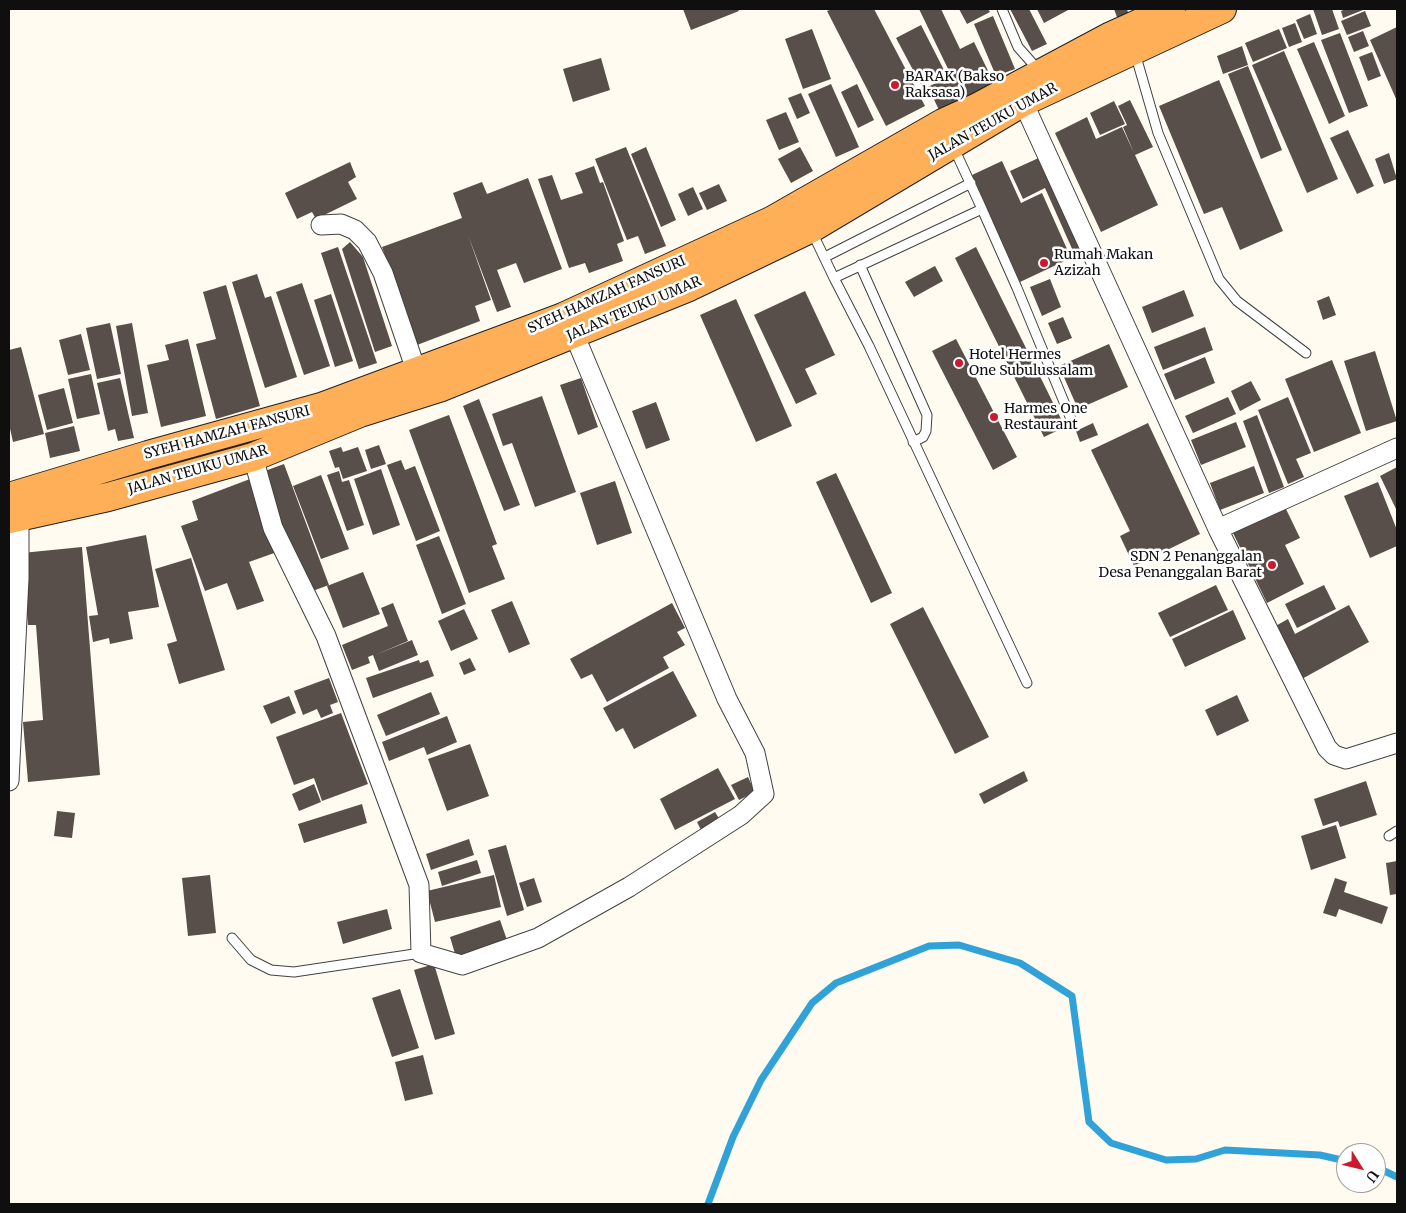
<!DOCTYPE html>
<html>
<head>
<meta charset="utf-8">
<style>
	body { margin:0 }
	#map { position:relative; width:1406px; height:1213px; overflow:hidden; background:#fffbf0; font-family:Merriweather,serif }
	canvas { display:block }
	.frame { position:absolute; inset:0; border:10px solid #0f0f0f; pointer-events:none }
	.north { position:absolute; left:1336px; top:1143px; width:50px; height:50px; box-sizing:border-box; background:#fff; border:1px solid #9f9f9f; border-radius:50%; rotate:126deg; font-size:14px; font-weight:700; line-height:20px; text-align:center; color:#0f0f0f }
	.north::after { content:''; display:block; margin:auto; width:18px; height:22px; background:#cb1a30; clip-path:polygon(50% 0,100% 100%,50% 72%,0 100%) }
</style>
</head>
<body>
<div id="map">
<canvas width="1406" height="1213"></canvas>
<div class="frame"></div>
<div class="north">U</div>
</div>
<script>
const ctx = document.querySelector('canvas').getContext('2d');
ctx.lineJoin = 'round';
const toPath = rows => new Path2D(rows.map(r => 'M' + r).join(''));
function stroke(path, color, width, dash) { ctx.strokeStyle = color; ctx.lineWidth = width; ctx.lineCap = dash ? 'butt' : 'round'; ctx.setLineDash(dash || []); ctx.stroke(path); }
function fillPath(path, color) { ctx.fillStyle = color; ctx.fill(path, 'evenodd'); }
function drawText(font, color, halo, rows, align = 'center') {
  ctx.font = font + ' Merriweather,serif'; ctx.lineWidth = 5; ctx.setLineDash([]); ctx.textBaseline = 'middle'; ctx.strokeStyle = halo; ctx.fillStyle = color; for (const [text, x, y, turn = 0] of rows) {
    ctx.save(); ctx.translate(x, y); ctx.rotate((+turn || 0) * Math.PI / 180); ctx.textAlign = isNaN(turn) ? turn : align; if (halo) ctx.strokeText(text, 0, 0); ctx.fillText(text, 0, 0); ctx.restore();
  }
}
const stream = toPath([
	[1376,1167,1397,1177],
	[708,1204,733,1137,761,1080,812,1003,836,983,929,946,959,945,1020,963,1072,996,1089,1122,1111,1143,1166,1160,1196,1159,1225,1150,1320,1155,1346,1161]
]);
const building = toPath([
	[683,9,738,9,739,11,691,30],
	[832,9,874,9,925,106,886,126,827,11],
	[919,9,941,9,960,49,974,42,994,83,939,110,928,87,951,75],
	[959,9,988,9,990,12,967,24],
	[1010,9,1029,9,1047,44,1032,51],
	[1037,9,1070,9,1044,23],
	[1114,9,1127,9,1129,16,1118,20],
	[1313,9,1332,9,1339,29,1322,35],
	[1346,9,1363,9,1363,10,1343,18,1341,11],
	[1365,11,1371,26,1347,35,1341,21],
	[1310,14,1317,34,1304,39,1296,20],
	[993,16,1015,69,996,76,974,24],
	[1295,23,1302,42,1289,47,1282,28],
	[921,25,945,72,921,85,896,38],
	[1397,27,1397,101,1370,40],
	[812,29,831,79,803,89,785,39],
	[1279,29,1287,48,1253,62,1245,43],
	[1363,31,1369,46,1354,52,1348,37],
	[1340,33,1368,106,1349,113,1321,40],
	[1314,42,1345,116,1329,124,1297,49],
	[1242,46,1248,65,1223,74,1217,56],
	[1284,51,1338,179,1307,193,1252,65],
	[1372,52,1381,76,1368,81,1359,57],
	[601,58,610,90,573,102,563,69],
	[1248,66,1282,150,1261,159,1228,74],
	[1219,80,1283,231,1240,250,1222,207,1204,214,1159,106],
	[831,84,859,147,836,157,808,94],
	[857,84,874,120,858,128,841,92],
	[801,93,810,113,797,119,788,98],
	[1130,100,1153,147,1135,155,1158,205,1101,232,1055,133,1087,117,1096,139,1122,127,1134,153,1123,127,1127,125,1118,106],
	[1114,101,1125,124,1100,135,1090,113],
	[786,112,799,142,779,150,766,120],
	[1348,130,1374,186,1357,194,1330,138],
	[626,147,666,246,645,254,638,236,627,240,595,159],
	[646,147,676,220,661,227,631,154],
	[800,147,813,171,791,183,778,159],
	[1389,153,1397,179,1384,184,1375,159],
	[1043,156,1088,254,1077,260,1045,188,1023,199,1010,171],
	[1002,161,1021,203,1042,193,1071,258,1020,282,972,175],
	[350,162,356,177,348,182,357,199,316,219,312,212,297,219,285,193],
	[594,166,600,183,603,182,624,241,617,244,623,261,589,273,585,263,569,268,538,179,552,175,561,200,583,193,575,173],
	[528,178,562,269,524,283,516,263,497,270,511,307,497,312,468,235,491,300,475,306,480,321,417,345,382,247,462,218,453,193,482,182,487,194],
	[719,184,727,201,707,210,699,193],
	[693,187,703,209,688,216,678,194],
	[350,242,363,257,392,346,375,352,342,249],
	[338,247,377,363,359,369,321,253],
	[976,247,1065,427,1044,437,955,258],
	[935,266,943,281,914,297,905,282],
	[257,274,265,298,271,296,297,377,265,388,232,282],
	[1050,279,1061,307,1042,316,1030,287],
	[302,283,330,366,304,375,276,292],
	[226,285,260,406,216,419,196,344,216,339,203,292],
	[1184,290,1194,316,1152,333,1142,307],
	[805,291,835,355,805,369,817,394,796,404,754,315],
	[331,294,353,361,335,367,314,300],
	[1329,296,1336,315,1323,320,1317,301],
	[736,299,792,426,756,442,700,315],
	[1063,317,1072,338,1057,344,1048,323],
	[110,323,121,374,97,379,86,328],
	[132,323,148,413,132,416,116,326],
	[1205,327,1213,350,1163,370,1154,347],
	[81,334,90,370,68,375,59,340],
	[188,339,206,416,161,427,147,365,169,360,165,345],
	[956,339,1017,457,993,470,932,351],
	[1109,344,1128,387,1078,409,1059,366],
	[21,347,44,434,13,442,9,424,9,350],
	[1375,351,1397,421,1366,431,1344,361],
	[1205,357,1215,383,1175,400,1164,374],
	[1332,360,1361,433,1314,452,1285,379],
	[91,374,100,414,77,419,68,379],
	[120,378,134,438,118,441,115,429,108,431,97,383],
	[581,378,598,427,578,435,560,385],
	[1251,381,1261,400,1240,411,1231,391],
	[64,388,73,423,47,430,38,395],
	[542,396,576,492,535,507,512,443,503,446,492,414],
	[1228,397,1236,414,1193,433,1185,416],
	[1288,397,1311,453,1296,459,1304,477,1288,484,1258,410],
	[479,399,520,505,504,511,463,406],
	[656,402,670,440,646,449,632,411],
	[449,415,497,544,492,546,505,579,469,593,409,430],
	[1257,415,1284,487,1269,493,1243,421],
	[1236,422,1246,447,1201,465,1191,440],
	[1093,423,1098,435,1080,442,1076,431],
	[1148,423,1200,534,1134,566,1120,536,1130,531,1091,450],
	[74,426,80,451,50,458,45,433],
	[379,445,386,464,371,469,365,450],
	[341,447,343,452,358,447,367,471,343,479,339,467,335,468,329,451],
	[401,460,405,470,415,466,440,531,416,541,387,465],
	[284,464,329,585,307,593,262,472],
	[1254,466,1264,493,1220,510,1210,483],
	[1397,467,1397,511,1380,476],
	[381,469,400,525,373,535,354,479],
	[339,471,342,482,349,480,364,525,347,531,327,475],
	[836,473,892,593,871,603,816,482],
	[321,475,349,549,321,559,293,486],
	[250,479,277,552,249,562,264,601,237,610,227,583,205,591,181,526,198,520,192,501],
	[615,481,632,533,597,545,580,493],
	[1378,482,1397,530,1397,546,1370,558,1344,496],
	[1285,507,1300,538,1285,545,1304,584,1267,603,1233,533],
	[146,535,159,607,128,612,133,639,110,644,109,638,93,642,89,616,98,615,86,547],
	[439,536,466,604,442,614,416,545],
	[82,547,100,775,28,782,23,722,43,720,36,625,28,625,22,553],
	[191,558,225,670,179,684,167,644,177,641,155,569],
	[363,572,380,614,343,628,327,586],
	[1216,585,1228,610,1170,637,1158,613],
	[1324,585,1336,609,1297,628,1285,604],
	[512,601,530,644,509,653,491,610],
	[393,603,408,641,375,655,412,640,418,655,379,671,373,655,368,657,370,663,352,670,342,645,388,626,381,608],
	[672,603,685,628,677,632,685,645,663,657,669,668,607,702,592,674,581,679,570,659],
	[1349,605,1369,642,1300,680,1272,628,1288,619,1295,634],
	[923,607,989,737,955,754,890,624],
	[464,609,478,639,451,651,438,621],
	[1233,610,1246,639,1185,667,1172,639],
	[470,658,476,670,464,675,459,663],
	[419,660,420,663,428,660,434,676,373,698,366,678],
	[673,671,697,716,634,749,623,728,616,732,603,708],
	[329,678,338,702,330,705,333,713,321,718,317,709,303,715,294,691],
	[431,692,440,714,386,736,377,715],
	[1237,695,1249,721,1217,736,1205,710],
	[289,696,296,713,271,724,263,706],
	[341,713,368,784,322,801,314,778,294,785,276,737],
	[447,716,457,742,427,755,424,747,389,761,382,742],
	[470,744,489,796,447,811,428,759],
	[718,768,735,799,675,830,660,799],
	[1024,771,1028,781,984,804,979,794],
	[748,777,755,792,739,800,731,785],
	[1366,781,1377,815,1340,827,1338,821,1323,826,1314,799],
	[314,784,321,802,299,811,292,794],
	[362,804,367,823,304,843,298,824],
	[57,811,75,813,72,838,54,836],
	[715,812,720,820,701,830,697,822],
	[1336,825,1346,858,1311,870,1301,836],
	[469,839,474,855,431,870,426,854],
	[506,845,524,910,507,916,488,850],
	[477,860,481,873,442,886,438,872],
	[1397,861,1397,894,1390,895,1386,863],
	[210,875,216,933,188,936,182,878],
	[494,875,501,907,435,922,427,891],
	[534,878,542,902,527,907,519,883],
	[1335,878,1347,882,1344,892,1388,907,1382,924,1339,909,1336,917,1323,913],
	[387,909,392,929,343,944,337,922],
	[500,920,507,940,456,957,450,937],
	[434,964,455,1034,435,1040,414,970],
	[400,989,419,1048,392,1057,372,998],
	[423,1055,433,1094,405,1101,395,1062]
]);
const service = toPath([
	[1002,9,1018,47,1040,72],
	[1135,53,1158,133,1219,279,1237,301,1306,353],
	[982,209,1017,288,1071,419],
	[812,232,834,278,982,209,953,146],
	[825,257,971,183],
	[860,265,927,415,926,431,923,437,913,442],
	[834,278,869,346,1027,683],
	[1389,836,1397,831],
	[232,938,251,960,271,970,294,972,421,953]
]);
const minor = toPath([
	[1023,102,1218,529,1327,748,1334,755,1346,759,1397,743],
	[321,225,341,224,355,230,367,242,383,273,417,373],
	[253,457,273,528,326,636,419,885,421,953,462,965,538,938,629,887,741,815,764,794,755,753,727,699,574,334],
	[1218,529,1397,448],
	[9,781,19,578,19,518]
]);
const trunk = toPath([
	[9,497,148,455,321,407,563,317,773,220,943,123,976,108,1109,37,1171,9],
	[9,519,108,497,253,457,360,413,439,388,689,287,810,229,1023,102,1222,9]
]);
const markers = [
	[895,85,5,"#cb1a30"],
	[1044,263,5,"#cb1a30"],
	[959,363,5,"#cb1a30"],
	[994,417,5,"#cb1a30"],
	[1272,565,5,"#cb1a30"]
];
const poiNames = [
	["BARAK (Bakso",905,77],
	["Raksasa)",905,93],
	["Rumah Makan",1054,255],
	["Azizah",1054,271],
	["Hotel Hermes",969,355],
	["One Subulussalam",969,371],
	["Harmes One",1004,409],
	["Restaurant",1004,425],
	["SDN 2 Penanggalan",1262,557,"right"],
	["Desa Penanggalan Barat",1262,573,"right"]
];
const streetNames = [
	["JALAN TEUKU UMAR",993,122,-29],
	["SYEH HAMZAH FANSURI",607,295,-24],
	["JALAN TEUKU UMAR",634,309,-23],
	["SYEH HAMZAH FANSURI",227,433,-15],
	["JALAN TEUKU UMAR",198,470,-16]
];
stroke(stream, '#31a2d8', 7);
fillPath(building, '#584e4a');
stroke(service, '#424242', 11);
stroke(minor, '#424242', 21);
stroke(trunk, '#202020', 30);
stroke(service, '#fff', 9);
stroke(minor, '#fff', 19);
stroke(trunk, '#ffaf57', 28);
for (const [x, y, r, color] of markers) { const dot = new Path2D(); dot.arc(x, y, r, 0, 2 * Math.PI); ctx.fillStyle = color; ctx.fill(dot); stroke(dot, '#fff', 2); }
drawText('14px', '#0f0f0f', '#fff', poiNames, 'left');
drawText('14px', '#0f0f0f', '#fff', streetNames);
</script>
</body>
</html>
